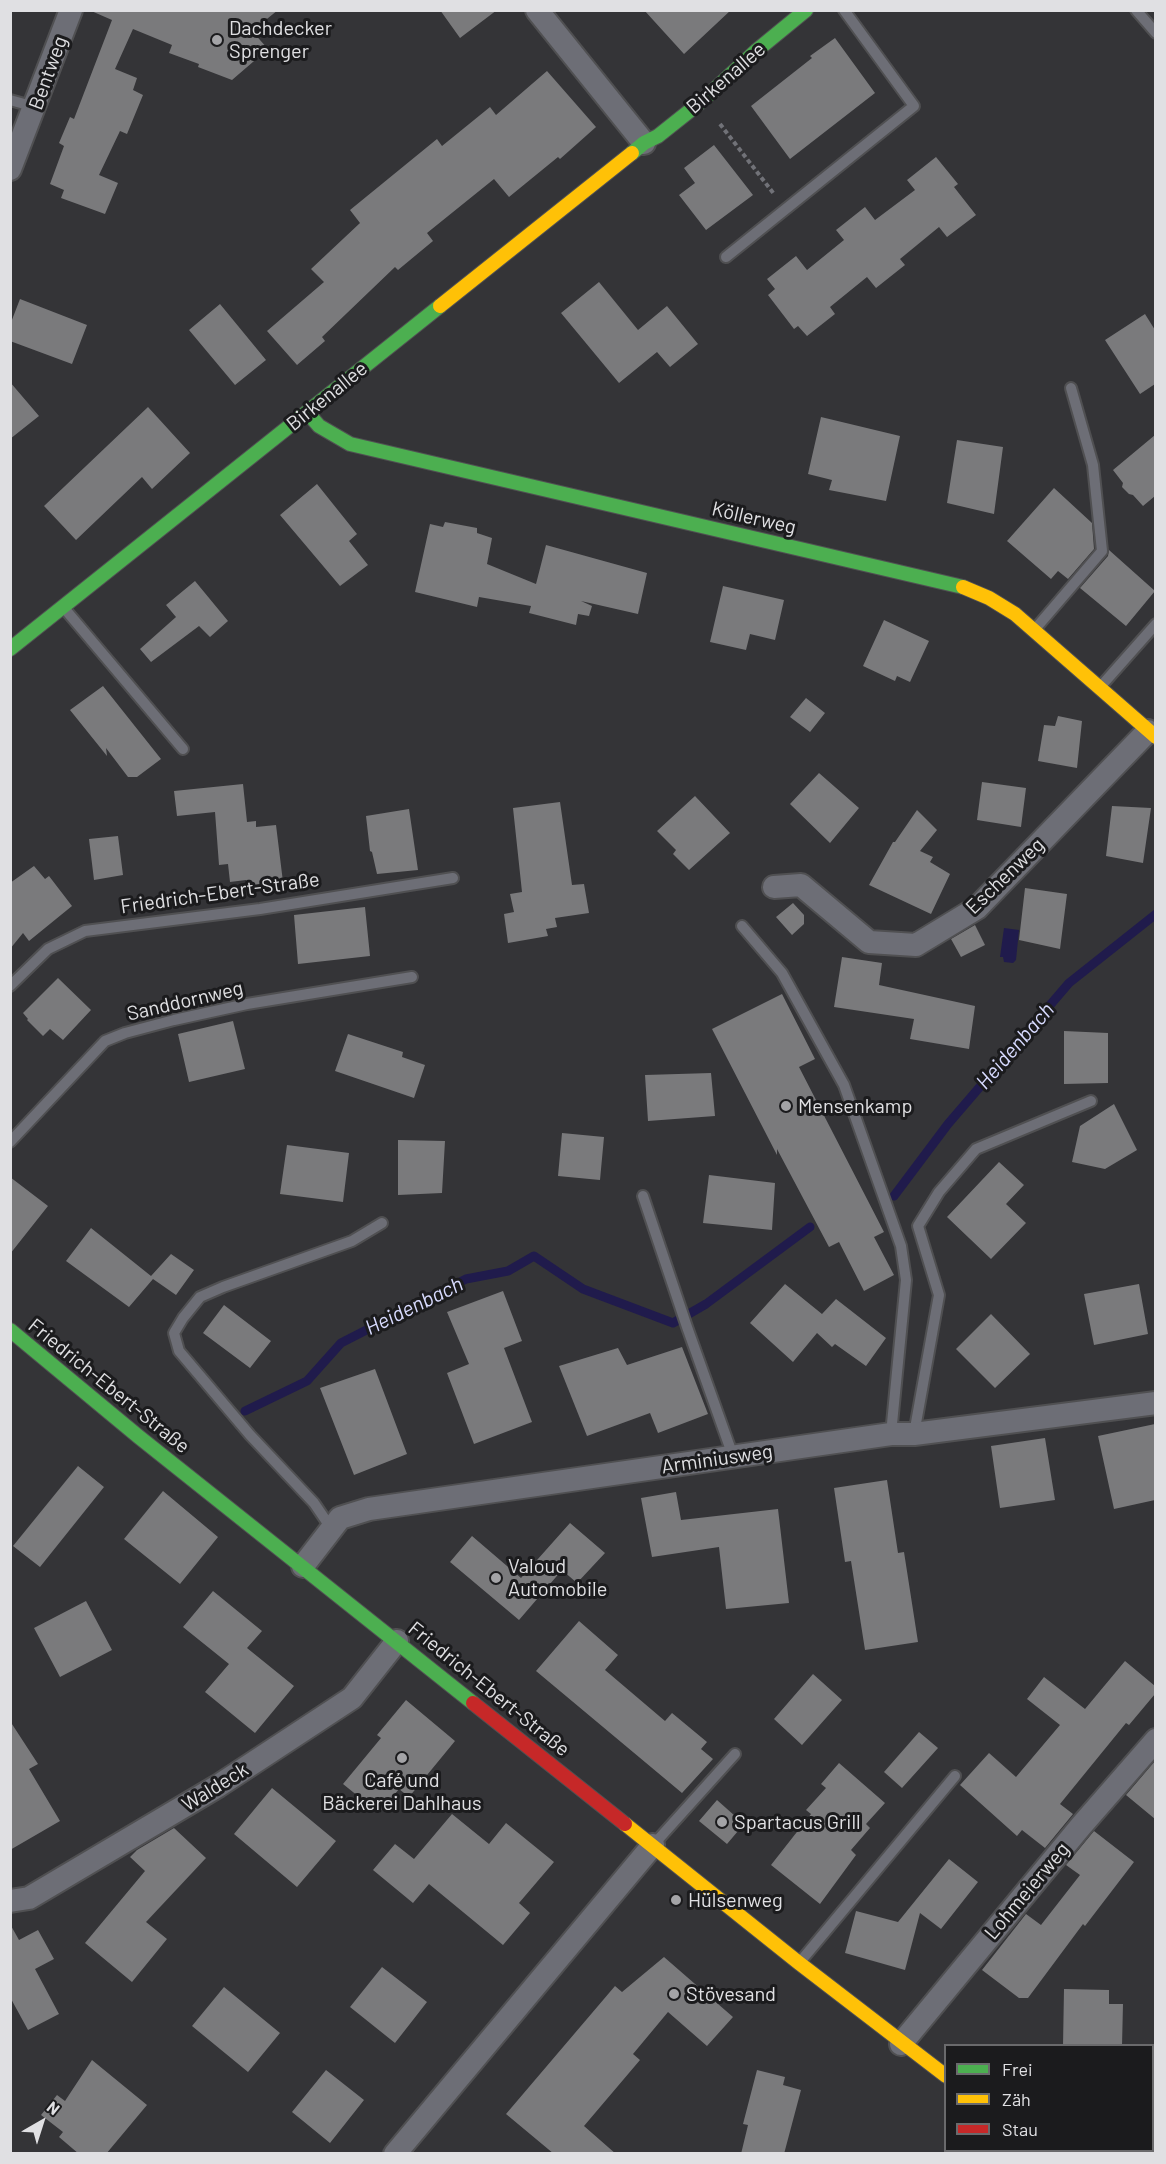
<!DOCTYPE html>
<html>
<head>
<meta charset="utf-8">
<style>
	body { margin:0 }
	#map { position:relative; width:1166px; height:2164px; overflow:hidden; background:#343437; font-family:Barlow,sans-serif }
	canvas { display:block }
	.frame { position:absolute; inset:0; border:12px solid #e0e0e3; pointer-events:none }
	.legend { position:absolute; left:944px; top:2044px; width:210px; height:108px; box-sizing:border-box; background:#1b1b1d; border:2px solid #6a6a6c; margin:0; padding:8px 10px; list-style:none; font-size:18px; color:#e0e0e3 }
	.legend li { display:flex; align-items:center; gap:12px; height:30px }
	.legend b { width:30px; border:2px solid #6a6a6c }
	.north { position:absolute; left:12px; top:2092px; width:60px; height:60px; -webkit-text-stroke:4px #1b1b1d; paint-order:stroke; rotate:39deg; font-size:16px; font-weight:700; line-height:24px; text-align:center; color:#e0e0e3 }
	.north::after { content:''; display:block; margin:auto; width:21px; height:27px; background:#e0e0e3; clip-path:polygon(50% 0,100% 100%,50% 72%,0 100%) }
</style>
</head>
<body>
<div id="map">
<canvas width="1166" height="2164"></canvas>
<div class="frame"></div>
<ul class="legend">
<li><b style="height:8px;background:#4caf50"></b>Frei</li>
<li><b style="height:8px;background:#ffc107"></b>Zäh</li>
<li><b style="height:8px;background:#c62828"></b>Stau</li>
</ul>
<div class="north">N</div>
</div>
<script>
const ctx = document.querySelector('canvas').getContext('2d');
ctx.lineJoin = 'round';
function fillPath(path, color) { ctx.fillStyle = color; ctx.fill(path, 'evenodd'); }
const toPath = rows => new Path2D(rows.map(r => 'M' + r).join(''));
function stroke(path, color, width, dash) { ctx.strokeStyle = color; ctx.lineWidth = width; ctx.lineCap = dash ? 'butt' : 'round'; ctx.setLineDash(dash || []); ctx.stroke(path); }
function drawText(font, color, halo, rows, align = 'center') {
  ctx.font = font + ' Barlow,sans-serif'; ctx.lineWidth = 6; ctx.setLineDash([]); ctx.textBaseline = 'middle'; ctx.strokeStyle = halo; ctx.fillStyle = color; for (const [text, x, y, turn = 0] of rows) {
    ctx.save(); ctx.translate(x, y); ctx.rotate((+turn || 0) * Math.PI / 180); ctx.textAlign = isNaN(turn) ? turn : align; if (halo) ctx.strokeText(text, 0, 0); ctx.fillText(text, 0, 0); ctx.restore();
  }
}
const water = toPath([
	[1004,928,1019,930,1016,960,1013,963,1004,962,1003,957,1000,957]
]);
const stream = toPath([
	[894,1196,948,1124,1069,983,1156,914],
	[245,1411,307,1381,341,1343,466,1279,508,1271,534,1256,583,1289,673,1323,706,1304,810,1227]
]);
const building = toPath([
	[89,10,278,10,252,31,268,49,232,80,198,67,199,64,169,53,172,45,133,29,115,69,137,78,133,90,143,95,127,134,120,131,99,175,118,183,105,214,61,198,64,190,50,184,64,146,59,143,70,117,74,119,112,20],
	[440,10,497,10,460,38],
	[644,10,731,10,684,54],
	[835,38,875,93,790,159,751,106,812,58,810,56],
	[547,71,596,127,560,159,558,157,509,197,494,179,427,233,433,241,398,270,395,267,322,337,325,341,297,365,267,331,324,282,311,269,360,223,350,210,437,139,442,146,490,107,496,115],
	[714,145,753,195,706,230,679,195,695,183,684,168],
	[936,157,958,184,954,187,976,215,947,237,939,227,900,259,905,265,876,288,867,277,830,307,835,314,807,336,798,326,794,329,768,295,775,289,767,279,796,256,807,270,844,240,836,230,865,207,875,220,915,190,907,180],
	[599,282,638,330,667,306,698,344,670,367,657,352,619,383,561,313],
	[20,299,87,325,72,364,10,341,10,325],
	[220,304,266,360,235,385,189,330],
	[1145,314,1155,330,1155,384,1140,394,1105,340],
	[10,382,39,416,10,439],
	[148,407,190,453,152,489,142,477,76,540,44,506],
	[821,417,900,436,886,501,829,490,832,480,808,474],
	[1155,435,1155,496,1143,506,1133,495,1129,494,1122,487,1123,483,1113,470],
	[957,440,1003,447,994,514,947,503],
	[317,484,357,534,349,541,368,565,340,586,280,515],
	[1054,488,1092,523,1094,549,1068,579,1058,571,1051,579,1007,541],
	[445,522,477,528,477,533,492,538,487,564,536,584,546,545,647,573,638,614,581,601,592,606,589,616,578,614,576,625,529,613,531,606,479,597,477,607,415,592,430,524,443,527],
	[1109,550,1155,591,1126,626,1080,588,1108,556],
	[195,581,228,621,210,637,199,626,151,662,140,649,176,617,166,605],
	[723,586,784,600,775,640,750,634,746,650,710,642],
	[884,620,929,641,910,682,897,676,895,681,863,666],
	[103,686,161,759,137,777,128,777,106,748,107,756,70,710],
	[806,698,825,713,810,732,790,717],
	[1058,716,1082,721,1077,768,1038,761,1044,725,1055,726],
	[819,773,859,808,830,843,790,804],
	[982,782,1026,788,1021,827,977,820],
	[243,784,247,822,256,821,256,827,276,825,283,882,247,886,246,880,230,882,228,864,219,865,215,812,177,816,174,791],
	[695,796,730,833,689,870,673,854,676,850,657,831],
	[560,802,572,885,584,884,589,913,555,918,557,927,546,929,548,936,508,943,504,914,514,912,510,894,522,892,513,808],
	[1112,806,1151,808,1143,863,1106,856],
	[409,809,418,870,377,874,372,852,370,851,366,816],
	[917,810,937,830,920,851,933,857,930,862,950,874,931,914,869,885,893,842,895,842],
	[118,836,123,875,94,880,89,839],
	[34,866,45,879,49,876,72,906,29,941,23,933,10,949,10,883],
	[1025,888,1067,894,1060,949,1019,940],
	[793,903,804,915,804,924,792,935,776,917],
	[365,907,370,956,298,964,294,915],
	[975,925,985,945,961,957,951,939],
	[842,957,882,963,879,985,975,1006,969,1049,910,1039,914,1019,834,1007],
	[58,978,91,1010,63,1040,50,1029,43,1036,27,1020,28,1019,23,1013],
	[782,994,815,1059,799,1067,884,1232,874,1237,894,1275,864,1291,839,1242,829,1247,777,1149,777,1155,712,1029],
	[233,1021,245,1069,189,1082,178,1034],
	[1064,1031,1108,1033,1108,1083,1064,1084],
	[348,1034,403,1052,402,1057,425,1065,414,1098,335,1071],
	[711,1073,715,1116,648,1121,645,1075],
	[1114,1104,1137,1150,1105,1169,1072,1162,1080,1126],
	[562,1133,604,1137,600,1180,558,1176],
	[398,1140,445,1141,442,1193,398,1195],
	[287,1145,349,1153,343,1202,280,1194],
	[999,1162,1024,1185,1006,1204,1026,1223,991,1259,947,1217],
	[709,1175,775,1183,772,1230,703,1223],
	[10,1177,48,1206,10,1254],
	[91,1228,151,1276,171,1254,194,1270,176,1295,153,1279,129,1307,66,1261],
	[785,1284,822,1314,836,1299,886,1338,866,1366,835,1344,832,1347,817,1333,793,1362,750,1323],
	[1139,1284,1148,1334,1094,1345,1084,1294],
	[503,1291,522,1341,504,1348,532,1422,474,1444,447,1373,469,1364,447,1312],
	[224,1305,271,1341,250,1368,203,1333],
	[991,1314,1030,1354,995,1388,956,1349],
	[682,1347,708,1414,658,1433,650,1413,587,1436,559,1366,618,1348,627,1365],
	[375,1369,407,1454,354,1475,320,1388],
	[1155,1424,1155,1500,1114,1509,1098,1436],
	[1045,1438,1055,1500,1000,1508,991,1446],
	[78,1466,104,1487,40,1567,13,1546],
	[887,1480,898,1553,904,1552,918,1642,865,1650,851,1561,845,1562,834,1488],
	[163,1491,218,1537,180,1584,124,1539],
	[676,1492,681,1520,778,1509,789,1603,726,1609,719,1547,652,1557,641,1498],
	[570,1523,605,1553,577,1583,562,1570,519,1620,450,1562,472,1536,521,1578],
	[213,1591,262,1631,247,1648,294,1686,255,1733,205,1692,229,1664,183,1627],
	[86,1601,112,1650,60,1677,34,1628],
	[579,1621,618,1655,605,1670,665,1721,672,1713,707,1742,701,1749,713,1759,682,1793,536,1671],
	[1125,1661,1155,1686,1155,1694,1129,1725,1126,1723,1060,1804,1073,1814,1045,1848,1022,1830,1017,1836,960,1785,989,1753,1016,1777,1060,1725,1027,1699,1044,1677,1085,1709],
	[813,1674,842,1700,802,1745,774,1719],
	[406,1700,455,1741,409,1797,399,1789,379,1813,343,1784,381,1738,377,1735],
	[10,1721,38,1764,29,1769,60,1821,10,1850],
	[919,1732,938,1748,902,1788,884,1772],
	[1155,1761,1155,1819,1126,1795],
	[839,1763,885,1803,866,1824,870,1828,851,1850,856,1855,820,1904,771,1865,811,1814,806,1810,826,1788,821,1784],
	[272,1788,336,1841,297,1887,234,1834],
	[717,1800,744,1824,727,1844,699,1821],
	[452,1814,489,1844,506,1823,554,1862,519,1903,530,1913,503,1945,429,1884,413,1903,373,1870,395,1844,414,1859],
	[174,1828,206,1858,146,1922,167,1939,132,1982,85,1943,145,1871,130,1857,137,1850],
	[1094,1831,1134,1862,1085,1926,1083,1924,1028,1998,1019,1998,982,1970,1026,1914,1041,1925,1080,1875,1066,1865],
	[949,1859,978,1882,941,1929,920,1913,905,1970,845,1953,856,1911,898,1922],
	[10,1924,19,1940,38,1930,54,1959,35,1969,59,2014,28,2030,10,1997],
	[664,1957,733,2017,707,2046,668,2012,633,2054,640,2060,584,2126,616,2154,554,2154,506,2114,615,1986,622,1992],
	[382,1967,427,2002,395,2043,350,2007],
	[224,1987,280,2033,248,2072,192,2026],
	[1064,1989,1109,1990,1109,2004,1123,2004,1122,2046,1063,2046],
	[92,2060,147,2105,106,2154,79,2154,59,2137,63,2132,41,2115,57,2095,65,2101],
	[326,2070,364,2100,330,2143,292,2112],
	[757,2070,785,2077,783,2085,801,2090,784,2154,741,2154,748,2125,743,2124]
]);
const path = toPath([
	[720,124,774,194]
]);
const lane = toPath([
	[1136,10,1156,33],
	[10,100,35,107],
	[726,257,914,106,844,10],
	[64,608,183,749],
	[1036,628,1102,551,1093,465,1071,388],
	[1102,685,1156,624],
	[742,926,782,973,844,1085,901,1246,906,1280,891,1434],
	[10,986,48,949,85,931,260,909,453,878],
	[10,1142,105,1041,125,1033,174,1020,247,1004,412,977],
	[643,1196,687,1327,733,1456],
	[914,1434,939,1295,918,1226,939,1192,976,1149,1091,1101],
	[331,1528,314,1503,250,1435,179,1351,174,1333,183,1318,200,1297,223,1287,352,1241,382,1223],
	[655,1843,735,1754],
	[800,1962,955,1776]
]);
const street = toPath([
	[537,10,644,143],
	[10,169,71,10],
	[774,887,801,885,869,942,916,945,977,908,1148,731],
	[303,1566,340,1518,369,1509,891,1434,914,1434,1156,1403],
	[10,1901,29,1898,218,1786,352,1698,397,1641],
	[901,2044,1081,1826,1156,1740],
	[395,2154,653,1845]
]);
const fast = toPath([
	[632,153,644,143,658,136,702,101,756,51,806,10],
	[307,412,319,426,350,444,963,587],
	[10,649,440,306],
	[10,1330,139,1437,473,1703],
	[1062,2150,1068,2154]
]);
const slow = toPath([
	[440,306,632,153],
	[963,587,989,598,1015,614,1156,737],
	[625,1824,799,1963,946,2076]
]);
const jam = toPath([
	[473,1703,625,1824]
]);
const markers = [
	[217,40,6,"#a4a4a7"],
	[786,1106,6,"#a4a4a7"],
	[496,1578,6,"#a4a4a7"],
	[402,1758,6,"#a4a4a7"],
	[722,1822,6,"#a4a4a7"],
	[676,1900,6,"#a4a4a7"],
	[674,1994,6,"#a4a4a7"]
];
const poiNames = [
	["Dachdecker",229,28],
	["Sprenger",229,51],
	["Mensenkamp",798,1106],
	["Valoud",508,1566],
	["Automobile",508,1589],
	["Café und",402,1780,"center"],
	["Bäckerei Dahlhaus",402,1803,"center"],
	["Spartacus Grill",734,1822],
	["Hülsenweg",688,1900],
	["Stövesand",686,1994]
];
const streetNames = [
	["Bentweg",48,73,-70],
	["Birkenallee",726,78,-41],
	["Birkenallee",327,396,-39],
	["Köllerweg",754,518,13],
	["Eschenweg",1005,876,-44],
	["Friedrich-Ebert-Straße",220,893,-8],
	["Sanddornweg",185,1001,-13],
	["Friedrich-Ebert-Straße",109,1386,39],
	["Arminiusweg",717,1459,-8],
	["Friedrich-Ebert-Straße",489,1689,39],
	["Waldeck",215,1787,-32],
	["Lohmeierweg",1027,1891,-50]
];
const waterNames = [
	["Heidenbach",1015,1046,-49],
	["Heidenbach",414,1306,-26]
];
fillPath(water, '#201b4c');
stroke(stream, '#201b4c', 9);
fillPath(building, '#7a7a7c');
stroke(lane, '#505052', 14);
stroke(street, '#505052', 26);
stroke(fast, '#505052', 16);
stroke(slow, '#505052', 16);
stroke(jam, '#505052', 16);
stroke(path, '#717278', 4, [4.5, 3]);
stroke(lane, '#6d6e76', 10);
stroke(street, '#6d6e76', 22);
stroke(fast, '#4caf50', 14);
stroke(slow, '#ffc107', 14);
stroke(jam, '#c62828', 14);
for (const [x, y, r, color] of markers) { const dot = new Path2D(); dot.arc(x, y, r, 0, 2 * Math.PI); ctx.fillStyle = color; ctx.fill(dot); stroke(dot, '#1b1b1d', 2); }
drawText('20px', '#e0e0e3', '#1b1b1d', poiNames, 'left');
drawText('20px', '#e0e0e3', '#1b1b1d', streetNames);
drawText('italic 21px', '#d8dbff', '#1b1b1d', waterNames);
</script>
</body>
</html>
